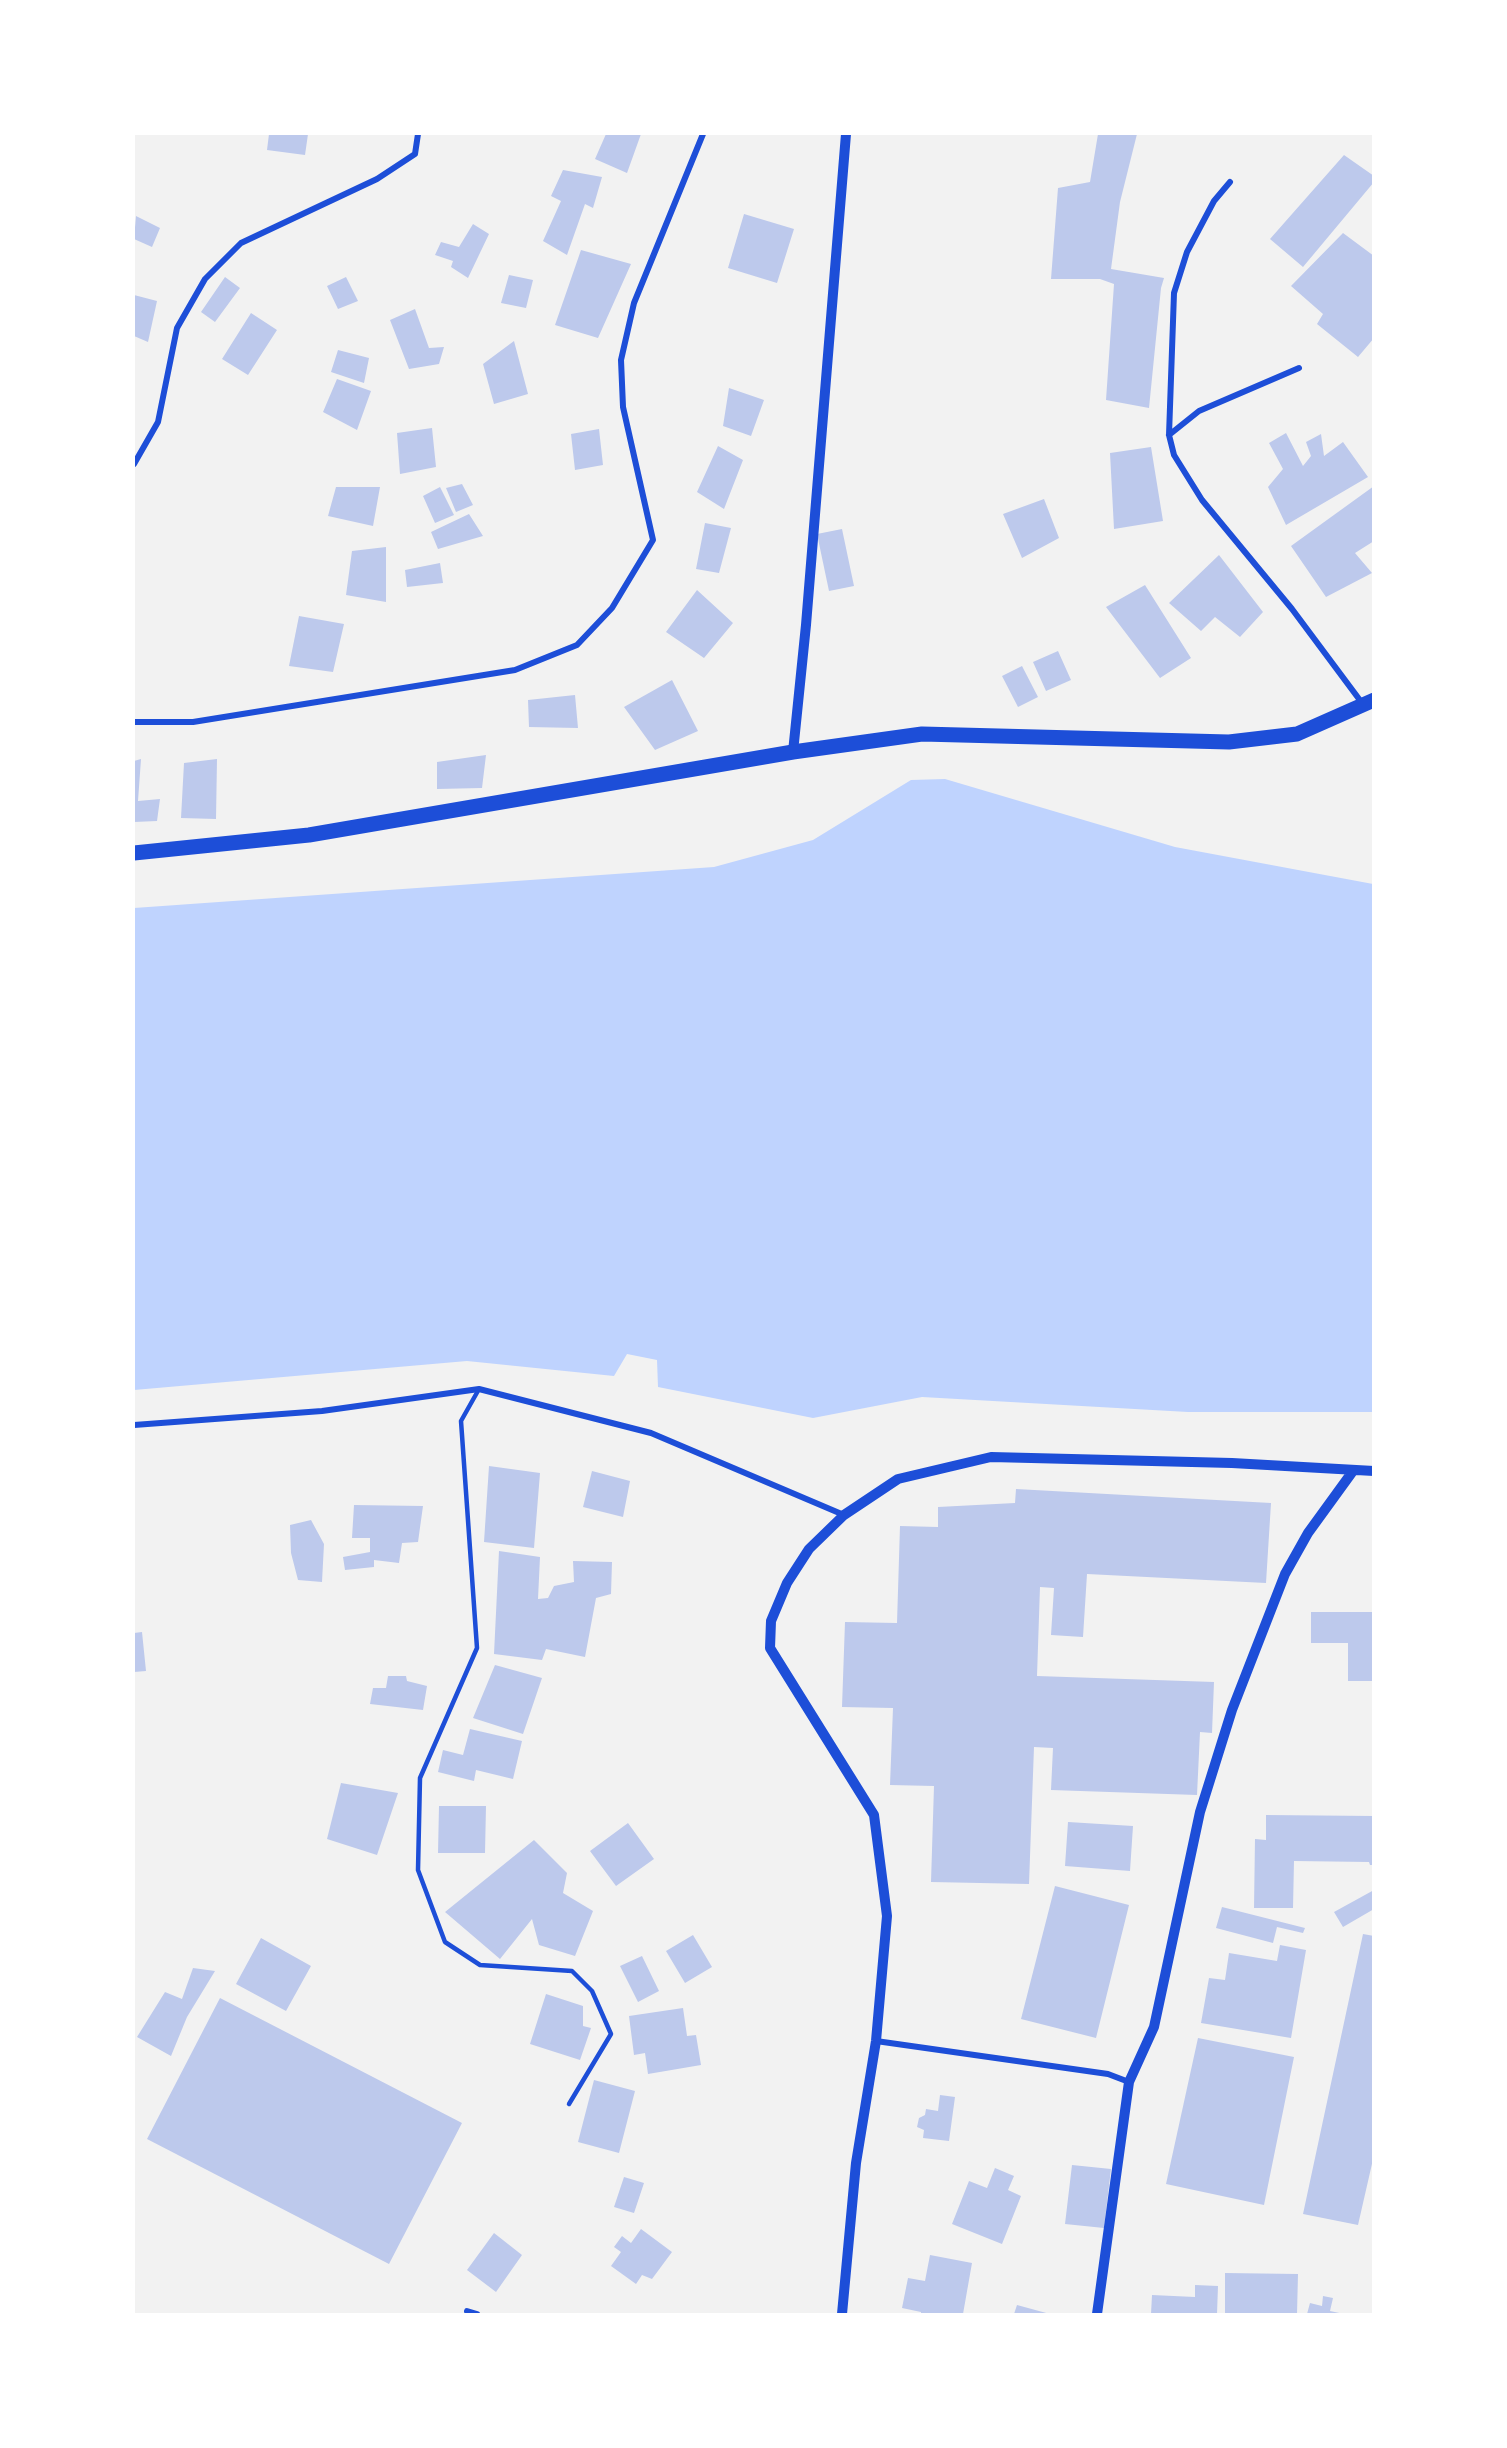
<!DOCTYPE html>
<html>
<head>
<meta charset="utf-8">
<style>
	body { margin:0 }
	#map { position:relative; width:1507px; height:2448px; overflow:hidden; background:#f2f2f2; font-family:"Nunito Sans",sans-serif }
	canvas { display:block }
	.frame { position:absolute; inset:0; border:135px solid #fff; pointer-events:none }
</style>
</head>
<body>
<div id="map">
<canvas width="1507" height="2448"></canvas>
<div class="frame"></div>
</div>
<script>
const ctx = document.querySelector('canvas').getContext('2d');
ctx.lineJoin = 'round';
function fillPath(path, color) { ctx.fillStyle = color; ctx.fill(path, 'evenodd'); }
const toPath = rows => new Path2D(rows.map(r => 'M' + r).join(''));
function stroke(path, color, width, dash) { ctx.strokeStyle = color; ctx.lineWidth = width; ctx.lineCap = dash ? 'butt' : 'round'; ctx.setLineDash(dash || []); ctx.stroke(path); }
const water = toPath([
	[945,779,1175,847,1373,884,1373,1412,1188,1412,922,1397,813,1418,658,1387,657,1360,627,1354,614,1376,467,1361,134,1390,134,908,714,867,813,840,911,780]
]);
const building = toPath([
	[269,134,308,134,305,155,267,150],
	[606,134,641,134,627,173,595,159],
	[1098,134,1137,134,1120,202,1111,269,1164,278,1161,288,1149,408,1106,400,1114,284,1100,279,1051,279,1058,188,1090,182],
	[1344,155,1374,176,1374,182,1303,267,1270,239],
	[563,170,602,177,593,208,585,204,567,255,543,241,561,201,551,196],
	[744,214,794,229,777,283,728,268],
	[136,216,160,228,152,247,134,239],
	[473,224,489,234,468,278,451,267,453,261,435,255,441,242,459,247],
	[1343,233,1374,256,1374,338,1358,357,1317,324,1323,314,1291,286],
	[581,250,631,264,598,338,555,325],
	[509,275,533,280,526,308,501,303],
	[225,277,240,288,215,322,201,312],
	[346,277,358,301,338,309,327,286],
	[134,295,157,301,148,342,134,336],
	[415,309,429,348,444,347,439,364,409,369,390,320],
	[251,313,277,330,248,375,222,359],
	[514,341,528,394,494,404,483,364],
	[338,350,369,358,364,383,331,372],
	[337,379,371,391,357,430,323,412],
	[729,388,764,400,751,436,723,426],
	[432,428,436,467,400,474,397,433],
	[599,429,603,465,575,470,571,434],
	[1286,433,1303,466,1311,456,1306,442,1321,434,1324,456,1343,442,1368,477,1286,525,1268,487,1283,469,1269,443],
	[718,446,743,460,724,509,697,492],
	[1151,447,1163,521,1114,529,1110,453],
	[462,484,473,505,456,512,446,488],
	[1374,486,1374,541,1355,553,1372,573,1326,597,1291,546],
	[336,487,380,487,373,526,328,516],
	[440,487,454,515,435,523,423,496],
	[1044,499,1059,538,1022,558,1003,514],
	[469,514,483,536,438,549,431,532],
	[705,523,731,528,719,573,696,569],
	[842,529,854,586,829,591,817,534],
	[386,547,386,602,346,595,352,551],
	[1219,555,1263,612,1240,637,1215,617,1201,631,1169,603],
	[440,563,443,583,407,587,405,570],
	[1145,585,1191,658,1160,678,1106,607],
	[697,590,733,623,704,658,666,632],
	[299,616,344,624,333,672,289,666],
	[1058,651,1071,680,1046,691,1033,662],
	[1022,666,1038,697,1018,707,1002,676],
	[672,680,698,731,655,750,624,707],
	[575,695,578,728,529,727,528,700],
	[486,755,482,788,437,789,437,762],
	[141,759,138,801,160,799,157,821,134,822,134,761],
	[217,759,216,819,181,818,184,763],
	[489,1466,540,1473,534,1548,484,1542],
	[592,1471,630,1481,623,1517,583,1507],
	[1016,1489,1271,1503,1266,1583,1087,1574,1083,1637,1051,1635,1054,1588,1040,1587,1037,1676,1214,1682,1212,1733,1200,1732,1197,1795,1051,1790,1053,1748,1034,1747,1029,1884,931,1882,934,1786,890,1785,893,1708,842,1707,845,1622,897,1623,900,1526,938,1527,938,1507,1015,1503],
	[354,1505,423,1506,418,1542,402,1543,399,1563,374,1560,374,1567,345,1570,343,1557,370,1552,370,1538,352,1538],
	[311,1520,324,1544,322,1582,298,1580,291,1553,290,1525],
	[499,1551,540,1557,538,1599,548,1598,554,1586,574,1582,573,1561,612,1562,611,1594,596,1598,585,1657,546,1649,542,1660,494,1654],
	[1311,1612,1374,1612,1374,1681,1348,1681,1348,1643,1311,1643],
	[142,1632,146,1671,134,1672,134,1633],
	[495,1665,542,1678,523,1734,473,1718],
	[388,1676,406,1676,407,1681,427,1686,423,1710,370,1704,373,1688,386,1688],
	[470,1729,522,1741,513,1779,476,1770,474,1781,438,1772,443,1750,463,1755],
	[341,1783,398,1793,377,1855,327,1839],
	[439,1806,486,1806,485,1853,438,1853],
	[1266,1815,1374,1816,1374,1865,1370,1865,1369,1862,1294,1861,1293,1908,1254,1908,1255,1839,1266,1840],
	[1068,1822,1133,1826,1130,1871,1065,1866],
	[628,1823,654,1859,616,1886,590,1851],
	[534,1840,567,1873,563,1893,593,1911,575,1956,539,1945,532,1919,500,1959,445,1912],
	[1055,1886,1129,1905,1096,2038,1021,2019],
	[1374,1890,1374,1909,1343,1927,1334,1912],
	[1222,1907,1305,1928,1303,1933,1277,1927,1273,1943,1216,1928],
	[1363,1934,1374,1936,1374,2155,1358,2225,1303,2214],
	[693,1935,712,1967,685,1983,666,1951],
	[261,1938,311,1966,286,2011,236,1984],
	[1280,1945,1306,1950,1291,2038,1201,2023,1209,1978,1225,1980,1229,1953,1277,1961],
	[642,1956,659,1991,638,2002,620,1966],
	[193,1968,215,1971,187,2017,171,2056,137,2037,165,1992,182,1999],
	[546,1994,583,2006,583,2026,591,2028,580,2060,530,2044],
	[220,1998,462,2123,389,2264,147,2139],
	[683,2008,687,2036,696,2035,701,2065,648,2074,645,2053,634,2055,629,2016],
	[1198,2038,1294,2057,1264,2205,1166,2184],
	[594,2080,635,2091,619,2153,578,2142],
	[940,2095,955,2097,949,2141,923,2138,924,2130,917,2127,919,2118,925,2115,926,2109,938,2111],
	[1072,2165,1111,2169,1104,2228,1065,2224],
	[995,2168,1014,2176,1008,2190,1021,2196,1002,2244,952,2224,969,2181,987,2188],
	[624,2177,644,2183,634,2213,614,2207],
	[641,2229,672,2252,652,2279,642,2275,636,2284,611,2266,621,2252,614,2247,622,2236,631,2243],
	[494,2233,522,2255,496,2292,467,2270],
	[930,2255,972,2263,963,2314,921,2314,921,2312,902,2308,908,2278,925,2281],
	[1225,2273,1298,2274,1297,2314,1225,2314],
	[1195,2285,1218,2286,1217,2314,1151,2314,1152,2295,1195,2297],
	[1323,2296,1333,2298,1330,2311,1344,2314,1307,2314,1310,2303,1322,2306],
	[1017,2305,1050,2314,1014,2314]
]);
const service = toPath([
	[479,1389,461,1421,477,1648,420,1778,418,1870,445,1942,480,1965,572,1971,592,1991,611,2034,569,2104]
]);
const minor = toPath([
	[1230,182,1214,201,1187,252,1174,293,1169,435,1174,455,1202,500,1292,609,1362,703],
	[1169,435,1199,411,1299,368],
	[134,464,158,422,177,328,205,279,241,243,377,179,415,154,418,134],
	[134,722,193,722,515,670,577,645,612,608,653,540,623,407,621,360,634,303,703,134],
	[134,1425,322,1411,479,1389,651,1433,844,1515],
	[876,2041,1108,2074,1129,2082],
	[467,2311,477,2314]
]);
const tertiary = toPath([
	[793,752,806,625,846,134],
	[842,2314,856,2163,876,2041,887,1916,874,1815,770,1648,771,1621,787,1583,809,1549,844,1515,898,1479,991,1457,1232,1463,1374,1471],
	[1097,2314,1129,2082,1154,2027,1200,1812,1232,1710,1285,1574,1308,1533,1353,1471]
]);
const primary = toPath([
	[134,853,309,835,793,752,922,734,1229,742,1297,734,1374,700]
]);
fillPath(water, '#bfd3fe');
fillPath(building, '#bdc9ec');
stroke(service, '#1d4ed8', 4.5);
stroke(minor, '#1d4ed8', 6);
stroke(tertiary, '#1d4ed8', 10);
stroke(primary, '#1d4ed8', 15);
</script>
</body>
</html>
